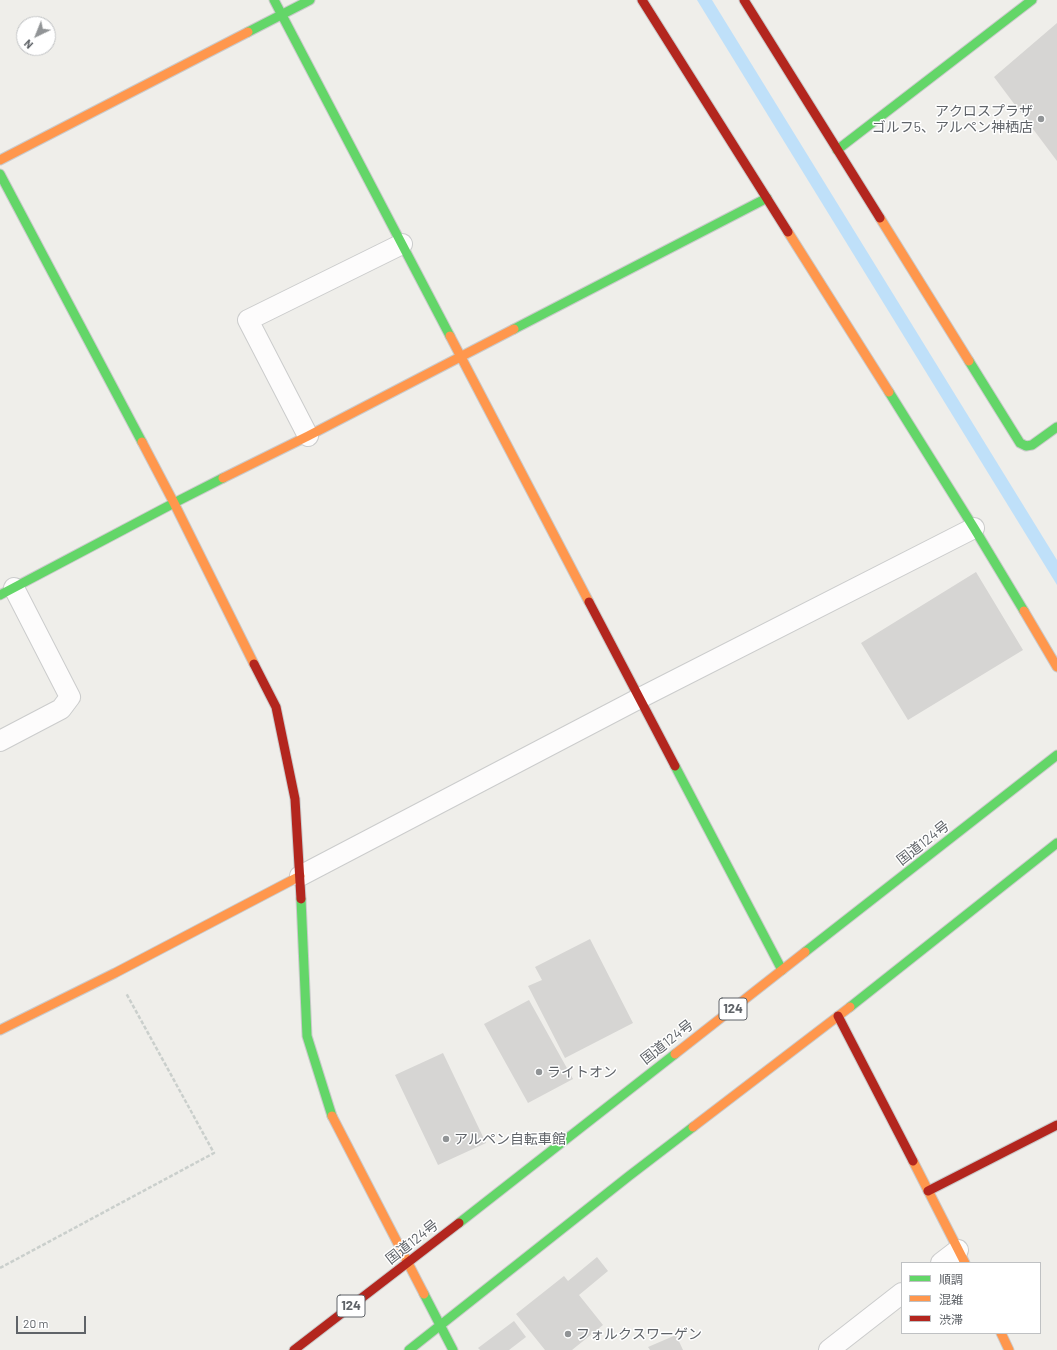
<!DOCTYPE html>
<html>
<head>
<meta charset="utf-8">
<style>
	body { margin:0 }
	#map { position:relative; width:1057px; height:1350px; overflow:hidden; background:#efeeea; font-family:Barlow,"Noto Sans JP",sans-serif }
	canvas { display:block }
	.legend { position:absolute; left:901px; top:1262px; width:140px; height:72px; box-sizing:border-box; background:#fff; border:1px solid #bfc1c3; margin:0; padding:5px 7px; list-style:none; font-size:12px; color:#5f6368 }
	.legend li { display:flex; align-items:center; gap:8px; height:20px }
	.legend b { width:20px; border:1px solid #bfc1c3 }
	.north { position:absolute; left:16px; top:16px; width:40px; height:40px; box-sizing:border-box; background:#fff; border:1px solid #bfc1c3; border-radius:50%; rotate:223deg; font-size:11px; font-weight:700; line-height:16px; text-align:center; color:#5f6368 }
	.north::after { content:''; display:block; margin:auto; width:14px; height:18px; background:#919496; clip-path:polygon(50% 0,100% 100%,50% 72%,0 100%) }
	.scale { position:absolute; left:16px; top:1316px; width:70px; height:18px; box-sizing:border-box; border:2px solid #5f6368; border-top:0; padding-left:5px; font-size:12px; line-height:14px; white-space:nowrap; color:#5f6368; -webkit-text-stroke:3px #fff; paint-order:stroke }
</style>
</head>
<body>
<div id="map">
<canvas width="1057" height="1350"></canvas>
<ul class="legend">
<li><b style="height:5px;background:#63d668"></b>順調</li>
<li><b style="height:5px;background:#ff974d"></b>混雑</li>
<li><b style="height:5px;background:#b3261e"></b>渋滞</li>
</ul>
<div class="north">N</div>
<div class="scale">20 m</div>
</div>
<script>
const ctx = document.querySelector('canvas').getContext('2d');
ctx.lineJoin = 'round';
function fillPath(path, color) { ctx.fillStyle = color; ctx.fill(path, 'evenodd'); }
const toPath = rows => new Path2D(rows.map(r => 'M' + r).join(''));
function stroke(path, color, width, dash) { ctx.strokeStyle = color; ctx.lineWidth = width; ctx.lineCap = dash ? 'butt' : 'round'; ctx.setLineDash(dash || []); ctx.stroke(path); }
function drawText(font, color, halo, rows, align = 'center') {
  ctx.font = font + ' Barlow,"Noto Sans JP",sans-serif'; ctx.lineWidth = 3; ctx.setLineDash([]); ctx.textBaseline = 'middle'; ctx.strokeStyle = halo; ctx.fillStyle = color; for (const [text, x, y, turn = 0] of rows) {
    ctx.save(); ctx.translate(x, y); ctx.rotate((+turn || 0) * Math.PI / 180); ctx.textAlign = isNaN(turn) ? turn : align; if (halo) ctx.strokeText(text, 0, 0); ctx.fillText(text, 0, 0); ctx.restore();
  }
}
const water = toPath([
	[697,0,712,0,1057,560,1057,585]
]);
const building = toPath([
	[1057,23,1057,161,994,77],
	[976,572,1023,650,908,720,861,643],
	[590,939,633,1023,565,1058,528,986,542,980,535,967],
	[529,1000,573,1079,528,1103,484,1024],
	[443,1053,486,1143,438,1165,395,1075],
	[597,1257,608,1271,579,1295,603,1325,572,1350,545,1350,516,1314,564,1276,568,1281],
	[514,1321,526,1337,509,1350,480,1350,478,1348],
	[676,1335,683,1350,650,1350,648,1347]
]);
const path = toPath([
	[0,1268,214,1153,126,993]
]);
const street = toPath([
	[308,436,248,320,402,244],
	[0,741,61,709,70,697,14,588],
	[300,876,640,698,974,528],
	[941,1263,958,1250],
	[829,1350,902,1293]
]);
const fast = toPath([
	[274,0,450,336],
	[248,32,310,0],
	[837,150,1032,0],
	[0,174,142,442],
	[514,329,767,198],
	[969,361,1020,443,1026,446,1032,445,1057,427],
	[889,392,974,528,1024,611],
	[0,595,174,503,223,478],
	[675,766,782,970],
	[301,899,307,1036,332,1116],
	[805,952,1057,755],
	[850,1007,1057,843],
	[459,1223,675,1054],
	[424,1294,453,1350],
	[409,1350,629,1176,693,1127]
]);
const slow = toPath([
	[0,160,248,32],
	[880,218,969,361],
	[788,232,889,392],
	[450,336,589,602],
	[142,442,174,503,254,664],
	[223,478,308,436,514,329],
	[1024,611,1057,667],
	[0,1030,115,973,300,876],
	[675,1054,805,952],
	[332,1116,424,1294],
	[693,1127,850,1007],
	[913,1161,965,1263],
	[1001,1333,1009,1350]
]);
const jam = toPath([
	[642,0,788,232],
	[744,0,880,218],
	[589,602,675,766],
	[254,664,276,707,295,799,301,899],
	[838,1016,913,1161],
	[928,1191,1057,1125],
	[294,1350,459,1223]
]);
const markers = [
	[1041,119,4,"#919496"],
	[539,1072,4,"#919496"],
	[446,1139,4,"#919496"],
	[568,1334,4,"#919496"]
];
const shields = [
	[733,1009,28],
	[351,1306,28]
];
const shieldNames = [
	["124",733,1009],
	["124",351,1306]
];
const poiNames = [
	["アクロスプラザ",1033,111,"right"],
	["ゴルフ5、アルペン神栖店",1033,127,"right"],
	["ライトオン",547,1072],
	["アルペン自転車館",454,1139],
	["フォルクスワーゲン",576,1334]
];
const streetNames = [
	["国道124号",923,843,-38],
	["国道124号",667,1042,-38],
	["国道124号",412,1242,-38]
];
fillPath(water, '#bfe0f9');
fillPath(building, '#d6d5d3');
stroke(street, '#cbcccc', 22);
stroke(fast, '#cacacb', 11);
stroke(slow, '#cacacb', 11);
stroke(jam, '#cacacb', 11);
stroke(path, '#cacfcc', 2.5, [4, 2]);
stroke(street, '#fdfcfc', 20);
stroke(fast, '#63d668', 9);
stroke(slow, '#ff974d', 9);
stroke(jam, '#b3261e', 9);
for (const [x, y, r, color] of markers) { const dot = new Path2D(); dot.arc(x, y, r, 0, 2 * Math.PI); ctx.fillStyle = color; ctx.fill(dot); stroke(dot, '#fff', 1.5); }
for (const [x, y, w] of shields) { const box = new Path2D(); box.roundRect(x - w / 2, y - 11, w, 22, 3); ctx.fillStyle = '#fff'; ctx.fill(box); stroke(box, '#5f6368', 1); }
drawText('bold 13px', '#5f6368', null, shieldNames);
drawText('14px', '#5f6368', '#fff', poiNames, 'left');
drawText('14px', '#5f6368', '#fff', streetNames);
</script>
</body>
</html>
